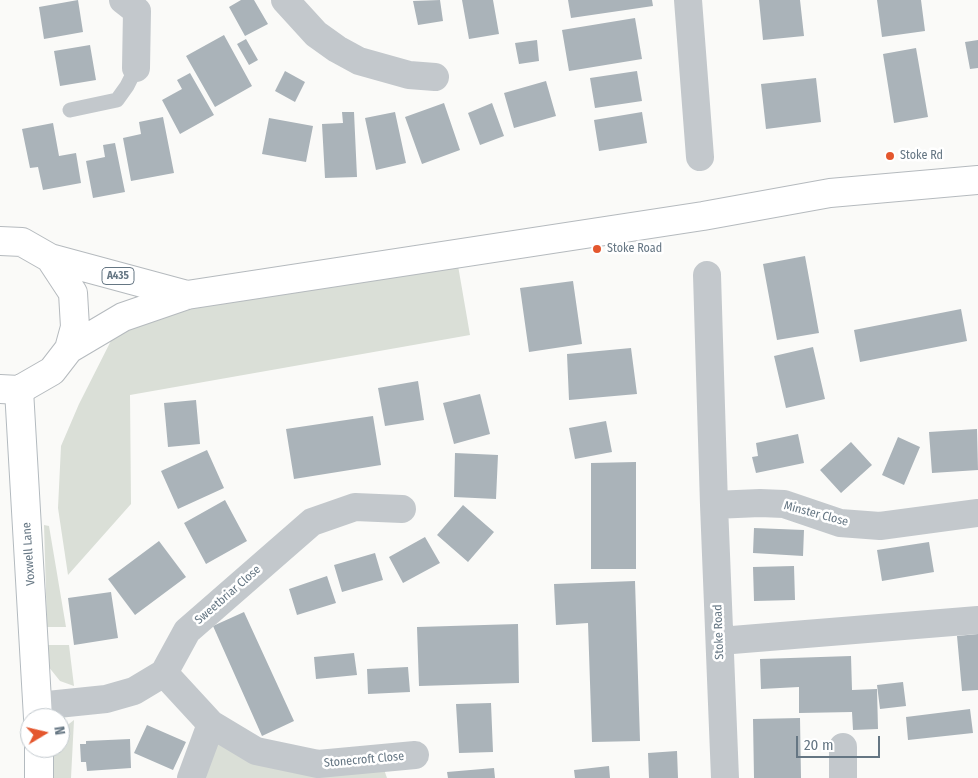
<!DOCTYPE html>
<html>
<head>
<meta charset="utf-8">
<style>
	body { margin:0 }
	#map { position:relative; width:978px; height:778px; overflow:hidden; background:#fafaf8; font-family:"Fira Sans Condensed",sans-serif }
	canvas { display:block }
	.north { position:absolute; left:20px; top:708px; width:50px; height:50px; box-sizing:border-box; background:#fff; border:1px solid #c1c8cd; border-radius:50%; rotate:81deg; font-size:14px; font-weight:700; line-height:20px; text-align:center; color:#657683 }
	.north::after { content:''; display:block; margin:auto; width:18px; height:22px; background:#e4572e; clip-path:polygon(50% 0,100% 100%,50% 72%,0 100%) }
	.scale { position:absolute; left:796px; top:736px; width:84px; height:22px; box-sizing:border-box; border:2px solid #657683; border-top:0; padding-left:6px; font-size:15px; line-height:18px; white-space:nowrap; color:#657683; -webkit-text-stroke:4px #fff; paint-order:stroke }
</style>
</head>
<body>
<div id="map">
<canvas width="978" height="778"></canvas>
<div class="north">N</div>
<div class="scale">20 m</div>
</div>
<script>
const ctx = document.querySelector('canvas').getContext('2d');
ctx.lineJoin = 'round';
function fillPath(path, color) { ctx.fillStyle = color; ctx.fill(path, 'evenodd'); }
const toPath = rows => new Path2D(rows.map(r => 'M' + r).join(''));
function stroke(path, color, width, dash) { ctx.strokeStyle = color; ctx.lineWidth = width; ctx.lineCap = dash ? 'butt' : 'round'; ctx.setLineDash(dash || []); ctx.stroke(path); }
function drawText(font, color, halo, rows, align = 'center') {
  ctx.font = font + ' "Fira Sans Condensed",sans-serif'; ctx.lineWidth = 5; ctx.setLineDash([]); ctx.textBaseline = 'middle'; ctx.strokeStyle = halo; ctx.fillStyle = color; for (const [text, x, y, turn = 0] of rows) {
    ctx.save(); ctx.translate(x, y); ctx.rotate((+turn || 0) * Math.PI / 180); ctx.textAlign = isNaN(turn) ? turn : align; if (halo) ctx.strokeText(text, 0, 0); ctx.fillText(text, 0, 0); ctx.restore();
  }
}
const green = toPath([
	[456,254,470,335,130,395,131,504,68,575,58,508,61,446,79,404,123,317],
	[44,525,49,526,66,627,47,627],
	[47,645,69,645,74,686,60,681,48,666],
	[74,720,71,778,50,778,50,748,60,748,60,731],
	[211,724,256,751,380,758,387,778,191,778]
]);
const building = toPath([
	[78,0,83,32,44,39,39,7],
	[241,0,254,0,268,24,245,36,229,7],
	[440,0,443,21,418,25,413,1],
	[462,0,493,0,499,34,469,39],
	[568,0,652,0,653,6,571,18],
	[759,0,800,0,804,36,763,40],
	[877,0,921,0,925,31,882,37],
	[635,18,642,59,569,71,562,30],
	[224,35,252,86,215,107,186,56],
	[246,39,258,60,249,65,237,44],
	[537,40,539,61,519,64,515,43],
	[978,40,978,68,970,69,965,42],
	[90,45,96,80,60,86,54,51],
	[916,48,928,117,894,123,883,54],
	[285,71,305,82,295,102,275,91],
	[637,71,642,101,595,108,590,78],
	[190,73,214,115,180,134,162,100,182,89,177,80],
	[816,78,821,122,766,129,761,84],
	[546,81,556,116,514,128,504,93],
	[444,103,460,150,422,164,405,117],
	[492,103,504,136,480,145,468,113],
	[342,112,354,112,357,177,325,178,322,124,343,123],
	[395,112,406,163,376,170,365,118],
	[642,112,647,143,599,151,594,120],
	[163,117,174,173,131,181,123,138,141,134,139,122],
	[269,118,313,126,306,162,262,154],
	[53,123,59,156,76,153,81,183,43,190,38,167,30,168,22,129],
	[115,143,125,192,93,198,86,161,105,157,103,145],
	[805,256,819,333,777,340,763,264],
	[573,281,582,344,529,352,520,288],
	[961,309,967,341,860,362,854,330],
	[813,347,825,399,786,408,774,356],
	[631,348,637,394,569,400,567,354],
	[418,381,424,420,385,426,378,388],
	[480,394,490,434,454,444,443,403],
	[196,400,200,444,168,447,164,403],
	[373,416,381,465,294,479,286,429],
	[606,421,612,452,575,459,569,428],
	[977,429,978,470,932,473,929,432],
	[798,434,804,463,756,473,752,457,758,456,756,443],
	[898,437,920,447,904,485,882,475],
	[851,442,872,465,841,493,820,470],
	[207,450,224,488,178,509,161,471],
	[455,453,498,455,496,499,454,497],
	[636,462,636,569,591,569,591,463],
	[225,500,247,541,206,564,184,523],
	[463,505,494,532,468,562,437,535],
	[754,528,804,530,803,556,753,553],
	[425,537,440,563,403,583,389,557],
	[159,541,186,577,135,615,108,579],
	[929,542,934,572,882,581,877,550],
	[375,553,383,580,342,592,334,565],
	[794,566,795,600,754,601,753,567],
	[327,576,336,603,297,615,289,589],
	[635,581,640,741,592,742,588,623,556,625,554,584],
	[111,592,118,638,74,645,68,598],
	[244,612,294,721,262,736,213,626],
	[518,624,519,683,419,686,417,627],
	[978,634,978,690,962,691,957,636],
	[354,653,357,675,316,679,314,657],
	[851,656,852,690,877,689,878,729,853,730,852,712,799,713,799,687,761,689,760,659],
	[408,667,410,692,368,694,367,669],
	[903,682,906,706,880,709,877,685],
	[491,703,493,752,459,753,456,704],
	[970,709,973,733,908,740,906,717],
	[800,718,801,778,754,778,753,719],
	[147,725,186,742,173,770,134,753],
	[130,739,131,768,87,771,86,762,81,762,80,744,86,744,86,741],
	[677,751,678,778,649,778,648,753],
	[609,766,610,778,575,778,574,770],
	[494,768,495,778,448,778,447,772]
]);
const lane = toPath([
	[70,110,117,100,127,86,136,68]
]);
const street = toPath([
	[123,0,137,11,136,68],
	[285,0,316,34,337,49,359,61,409,75,435,77],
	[688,0,700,157],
	[707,275,714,505,725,778],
	[714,505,760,503,784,504,840,523,880,526,978,513],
	[720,641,978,620],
	[164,673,211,724,256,751,318,764,415,755],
	[38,706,106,699,134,691,164,673,187,631,312,522,355,507,402,509],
	[843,747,843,778],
	[191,778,211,724]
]);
const secondary = toPath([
	[19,390,38,718],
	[39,748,39,778]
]);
const primary = toPath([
	[0,241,22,242,50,258,187,295],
	[69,349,123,317,187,295,703,216,830,193,978,180],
	[0,389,19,390,52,371,69,349,75,327,73,293,50,258]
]);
const markers = [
	[890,156,5,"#e4572e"],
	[597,249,5,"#e4572e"]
];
const shields = [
	[118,276,32]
];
const shieldNames = [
	["A435",118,276]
];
const poiNames = [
	["Stoke Rd",900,156],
	["Stoke Road",607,249]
];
const streetNames = [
	["Minster Close",816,514,15],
	["Voxwell Lane",29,554,-94],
	["Sweetbriar Close",228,595,-41],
	["Stoke Road",719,632,-92],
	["Stonecroft Close",364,760,-5]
];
fillPath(green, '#dadfd7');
fillPath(building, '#aab3b9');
stroke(secondary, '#b3babf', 30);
stroke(primary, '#b5babe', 30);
stroke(lane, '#c3c8cc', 15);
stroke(street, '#c3c8cc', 28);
stroke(secondary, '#fff', 28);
stroke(primary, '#fff', 28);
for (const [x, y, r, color] of markers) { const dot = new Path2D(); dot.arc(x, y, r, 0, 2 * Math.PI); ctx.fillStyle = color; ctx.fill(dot); stroke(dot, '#fff', 2); }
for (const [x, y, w] of shields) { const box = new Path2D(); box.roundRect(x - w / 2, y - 8.5, w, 17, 4); ctx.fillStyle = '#fff'; ctx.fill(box); stroke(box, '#657683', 1); }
drawText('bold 11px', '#657683', null, shieldNames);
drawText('12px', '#657683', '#fff', poiNames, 'left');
drawText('12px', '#657683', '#fff', streetNames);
</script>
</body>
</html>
